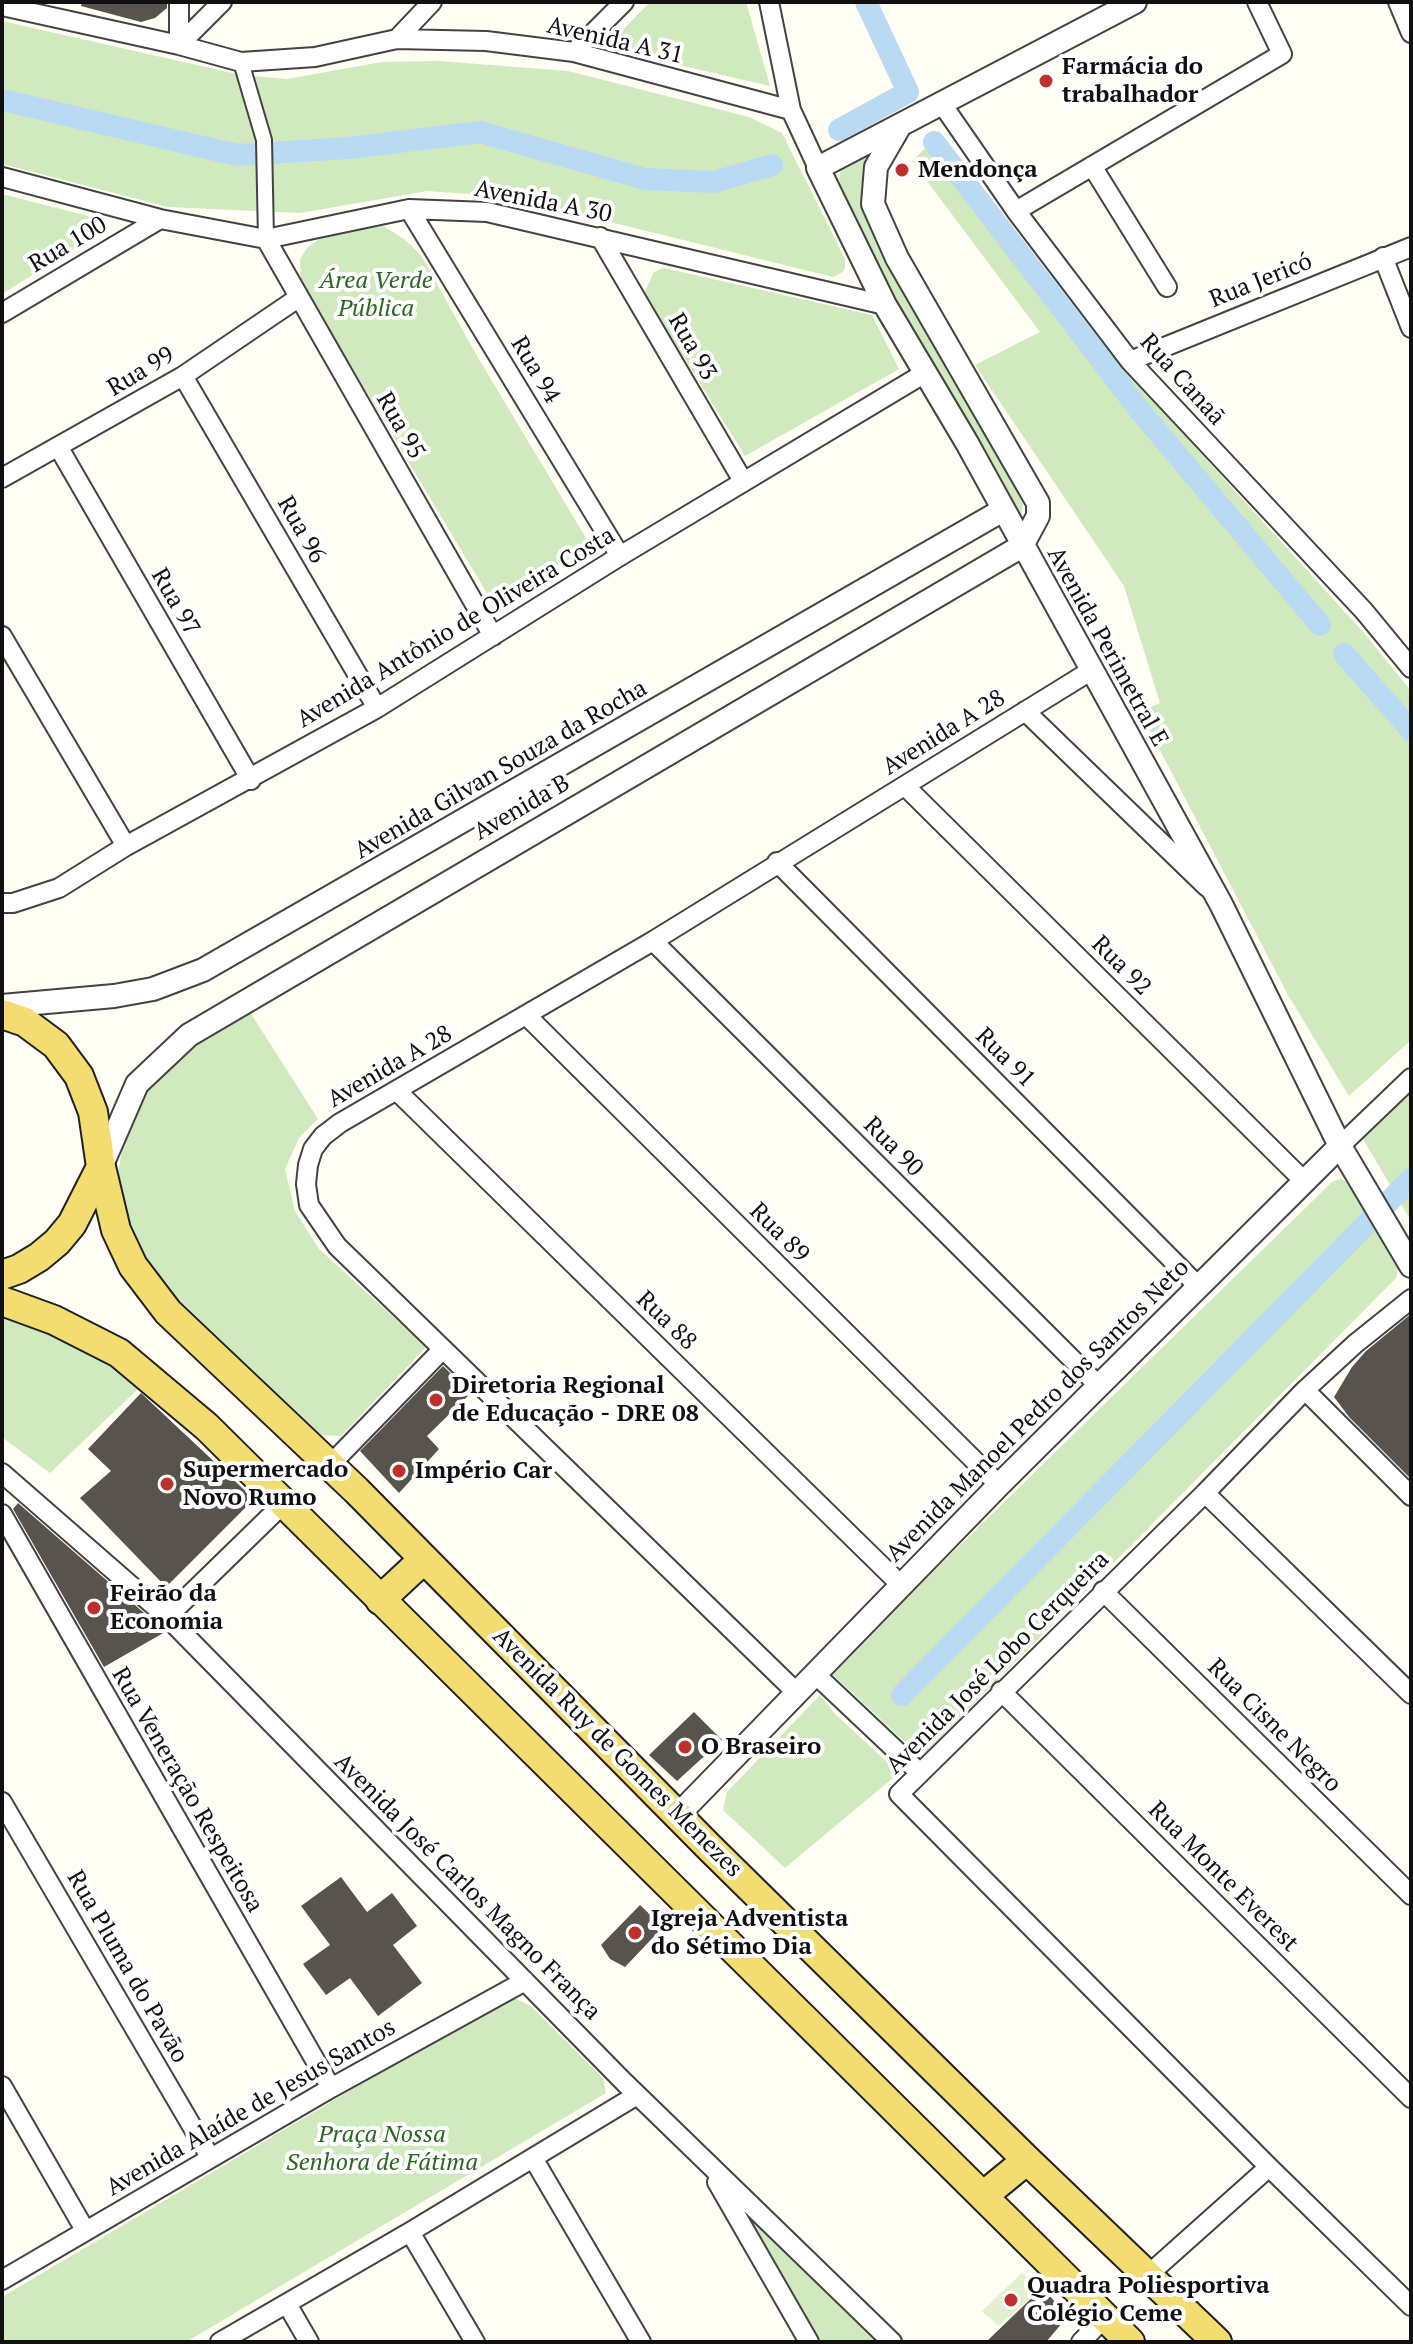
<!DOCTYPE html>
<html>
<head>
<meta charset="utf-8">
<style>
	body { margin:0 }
	#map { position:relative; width:1413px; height:2344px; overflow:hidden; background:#fffdf4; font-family:"PT Serif",serif }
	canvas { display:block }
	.frame { position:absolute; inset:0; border:4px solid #101010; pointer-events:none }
</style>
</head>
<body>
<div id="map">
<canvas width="1413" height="2344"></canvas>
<div class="frame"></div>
</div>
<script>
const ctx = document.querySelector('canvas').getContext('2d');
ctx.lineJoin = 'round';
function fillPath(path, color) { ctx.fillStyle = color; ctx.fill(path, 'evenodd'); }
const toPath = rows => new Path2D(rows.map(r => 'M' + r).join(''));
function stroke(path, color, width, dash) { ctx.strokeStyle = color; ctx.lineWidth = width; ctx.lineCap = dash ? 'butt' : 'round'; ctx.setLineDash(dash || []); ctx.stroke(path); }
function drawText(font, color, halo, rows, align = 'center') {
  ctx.font = font + ' "PT Serif",serif'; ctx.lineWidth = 8; ctx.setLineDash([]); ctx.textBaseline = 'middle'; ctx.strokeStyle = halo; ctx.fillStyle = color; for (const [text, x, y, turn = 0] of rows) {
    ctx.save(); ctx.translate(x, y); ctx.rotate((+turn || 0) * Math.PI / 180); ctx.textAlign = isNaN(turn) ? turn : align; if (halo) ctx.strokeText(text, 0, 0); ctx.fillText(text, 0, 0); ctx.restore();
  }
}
const green = toPath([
	[650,2,746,2,770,86,605,48],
	[2,21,241,75,287,79,382,62,439,61,568,71,749,117,782,133,845,259,845,267,843,272,833,277,594,218,484,195,427,191,300,213,168,207,2,164],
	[940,134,1096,338,1364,633,1411,691,1411,1040,1349,1096,1288,995,1140,712,1160,703,1124,586,975,365,1040,332,912,161],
	[877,147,866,168,861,195,874,237,917,318,986,430,1023,504,1021,519,926,364,839,186,840,172,847,163],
	[2,194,88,216,101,232,2,294],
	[383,226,404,239,421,255,477,356,586,538,588,547,494,605,301,282,300,259,308,247,324,236],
	[664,268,872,315,899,369,745,456,644,293,654,272],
	[248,1009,318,1119,299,1138,285,1169,295,1211,319,1249,426,1347,341,1436,321,1435,237,1363,161,1290,145,1268,120,1203,119,1169,125,1129,146,1091,178,1056,219,1025],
	[1411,1093,1411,1221,1362,1137],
	[1341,1179,1349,1184,1398,1269,1396,1278,921,1757,830,1672,1333,1181],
	[2,1314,64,1338,101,1359,139,1388,50,1473,2,1437],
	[820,1695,835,1714,899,1773,785,1868,723,1810,727,1792],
	[514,1998,531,2006,603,2078,606,2093,186,2342,2,2342,2,2297,479,2014],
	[745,2211,878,2342,820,2342]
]);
const pitch = toPath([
	[1022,2273,1042,2288,998,2326,982,2311]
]);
const canal = toPath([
	[2,100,237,155,349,148,480,132,645,179,714,182,772,165],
	[839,130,908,92,866,2],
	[934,142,1141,412,1320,625],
	[1344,654,1411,730],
	[902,1695,1411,1179]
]);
const building = toPath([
	[82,2,167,2,167,8,155,18,141,22,81,6],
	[1411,1314,1411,1479,1349,1417,1334,1397,1352,1367,1366,1351],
	[443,1366,471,1393,427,1436,439,1449,399,1493,360,1451],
	[141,1393,254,1499,166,1587,80,1498,111,1471,88,1449],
	[18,1503,159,1626,165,1632,104,1667,13,1509],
	[694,1712,722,1740,677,1781,649,1755],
	[341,1877,367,1912,392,1893,417,1926,393,1945,422,1983,378,2016,350,1978,326,1995,303,1964,330,1945,301,1906],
	[640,1905,663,1927,625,1967,610,1959,601,1945],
	[1042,2288,1061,2308,1063,2322,1046,2342,986,2342]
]);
const pedestrian = toPath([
	[241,62,264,140,266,239]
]);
const minor = toPath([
	[769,2,791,110,818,168],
	[1398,2,1411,33],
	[2,6,179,45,241,62,315,57,397,39,486,41,574,52,791,110],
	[397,39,432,2],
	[179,45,222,2],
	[179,45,179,2],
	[574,52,624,2],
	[942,104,1016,211,1130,361,1364,611,1411,668],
	[1092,166,1167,287],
	[2,177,160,219,266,239,409,209,487,212,885,305],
	[409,209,620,556],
	[1016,211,1282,54,1257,2],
	[600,237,743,481],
	[266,239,493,636],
	[1383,257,1411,328],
	[2,313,160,219],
	[1130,361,1411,247],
	[183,376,377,708],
	[59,448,251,780],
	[2,478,183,376,298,298],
	[2,636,126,846],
	[1025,711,1207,887],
	[905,786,1304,1181],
	[777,862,1199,1287],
	[2,903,13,903,59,888,126,846,377,708,620,556,925,373],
	[653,941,1100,1387],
	[526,1015,999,1485],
	[397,1091,901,1585],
	[1340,1146,1411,1078],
	[1411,1299,1355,1344,1305,1390,1205,1493,899,1794,1269,2167,1411,2306],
	[1305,1390,1411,1496],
	[330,1465,443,1349],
	[2,1473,167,1617,624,2082,892,2342],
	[1205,1493,1411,1694],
	[2,1514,331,2088],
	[1103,1591,1411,1895],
	[167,1617,283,1504],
	[814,1673,919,1772],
	[1001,1691,1411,2098],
	[796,1692,337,1246,309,1205,306,1184,308,1165,313,1149,323,1136,340,1123,653,941,1092,670],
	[2,1802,210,2157],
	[2,2086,85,2230],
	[533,2158,641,2342],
	[717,2182,809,2342],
	[410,2232,475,2342],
	[1148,2275,1269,2167],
	[2,2280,331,2088,525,1981],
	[287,2304,309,2342],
	[220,2342,410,2232,637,2095],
	[1081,2342,1105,2317]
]);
const tertiary = toPath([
	[1135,2,818,168,885,305,967,443,1221,904,1340,1146,1411,1266],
	[2,1006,114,996,153,989,203,970,1003,510],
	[101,1167,137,1084,189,1035,1022,546,1038,516,1038,503,897,258,873,204,876,167,898,129],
	[678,1815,999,1485,1340,1146]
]);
const primary = toPath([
	[2,1014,25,1022,56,1045,79,1076,93,1112,101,1167,72,1224,57,1242,39,1257,19,1269,2,1275],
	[101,1167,116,1230,133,1266,168,1312,356,1490,710,1848,1027,2160,1217,2342],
	[2,1301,54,1320,119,1353,207,1427,1130,2342],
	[380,1600,424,1559],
	[983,2196,1027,2160]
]);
const markers = [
	[1046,81,8,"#bd302c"],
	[902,170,8,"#bd302c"],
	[436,1400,8,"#bd302c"],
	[399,1471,8,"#bd302c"],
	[167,1484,8,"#bd302c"],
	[94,1608,8,"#bd302c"],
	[685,1747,8,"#bd302c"],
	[635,1933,8,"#bd302c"],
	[1011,2300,8,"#bd302c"]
];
const streetNames = [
	["Avenida A 31",615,41,13],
	["Avenida A 30",543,202,11],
	["Rua 100",68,245,-31],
	["Rua Jericó",1261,281,-22],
	["Rua 93",692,347,60],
	["Rua 94",535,370,59],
	["Rua 99",141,372,-31],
	["Rua Canaã",1182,380,48],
	["Rua 95",400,426,60],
	["Rua 96",301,530,60],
	["Rua 97",175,602,60],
	["Avenida Antônio de Oliveira Costa",456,628,-31],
	["Avenida Perimetral E",1107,647,61],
	["Avenida A 28",944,733,-32],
	["Avenida Gilvan Souza da Rocha",501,770,-30],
	["Avenida B",522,808,-30],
	["Rua 92",1121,966,45],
	["Rua 91",1005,1058,45],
	["Avenida A 28",390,1067,-30],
	["Rua 90",893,1147,45],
	["Rua 89",779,1233,45],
	["Rua 88",666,1321,44],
	["Avenida Manoel Pedro dos Santos Neto",1038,1411,-45],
	["Avenida José Lobo Cerqueira",998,1663,-45],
	["Rua Cisne Negro",1274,1726,45],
	["Avenida Ruy de Gomes Menezes",617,1753,45],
	["Rua Veneração Respeitosa",187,1790,60],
	["Rua Monte Everest",1223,1877,45],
	["Avenida José Carlos Magno França",467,1887,45],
	["Rua Pluma do Pavão",127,1967,60],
	["Avenida Alaíde de Jesus Santos",251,2108,-30]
];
const poiNames = [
	["Farmácia do",1062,67],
	["trabalhador",1062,95],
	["Mendonça",918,170],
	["Diretoria Regional",452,1386],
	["de Educação - DRE 08",452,1414],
	["Supermercado",183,1470],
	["Novo Rumo",183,1498],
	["Império Car",415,1471],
	["Feirão da",110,1594],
	["Economia",110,1622],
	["O Braseiro",701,1747],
	["Igreja Adventista",651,1919],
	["do Sétimo Dia",651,1947],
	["Quadra Poliesportiva",1027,2286],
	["Colégio Ceme",1027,2314]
];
const parkNames = [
	["Área Verde",376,281],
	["Pública",376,309],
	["Praça Nossa",382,2135],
	["Senhora de Fátima",382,2163]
];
fillPath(green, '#d1e9be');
fillPath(pitch, '#e2f0d0');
stroke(canal, '#badaf4', 22);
fillPath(building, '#59534d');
stroke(pedestrian, '#434343', 18);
stroke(minor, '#434343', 22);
stroke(tertiary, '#434343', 26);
stroke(primary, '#212121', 32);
stroke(pedestrian, '#fff', 14);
stroke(minor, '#fff', 18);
stroke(tertiary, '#fff', 22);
stroke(primary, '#f3dd70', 28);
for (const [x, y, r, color] of markers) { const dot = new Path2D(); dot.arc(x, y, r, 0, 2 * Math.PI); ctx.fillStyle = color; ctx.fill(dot); stroke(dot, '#fff', 3); }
drawText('24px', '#101010', '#fff', streetNames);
drawText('bold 24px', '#101010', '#fff', poiNames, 'left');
drawText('italic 24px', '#2b6722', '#fff', parkNames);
</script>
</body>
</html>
